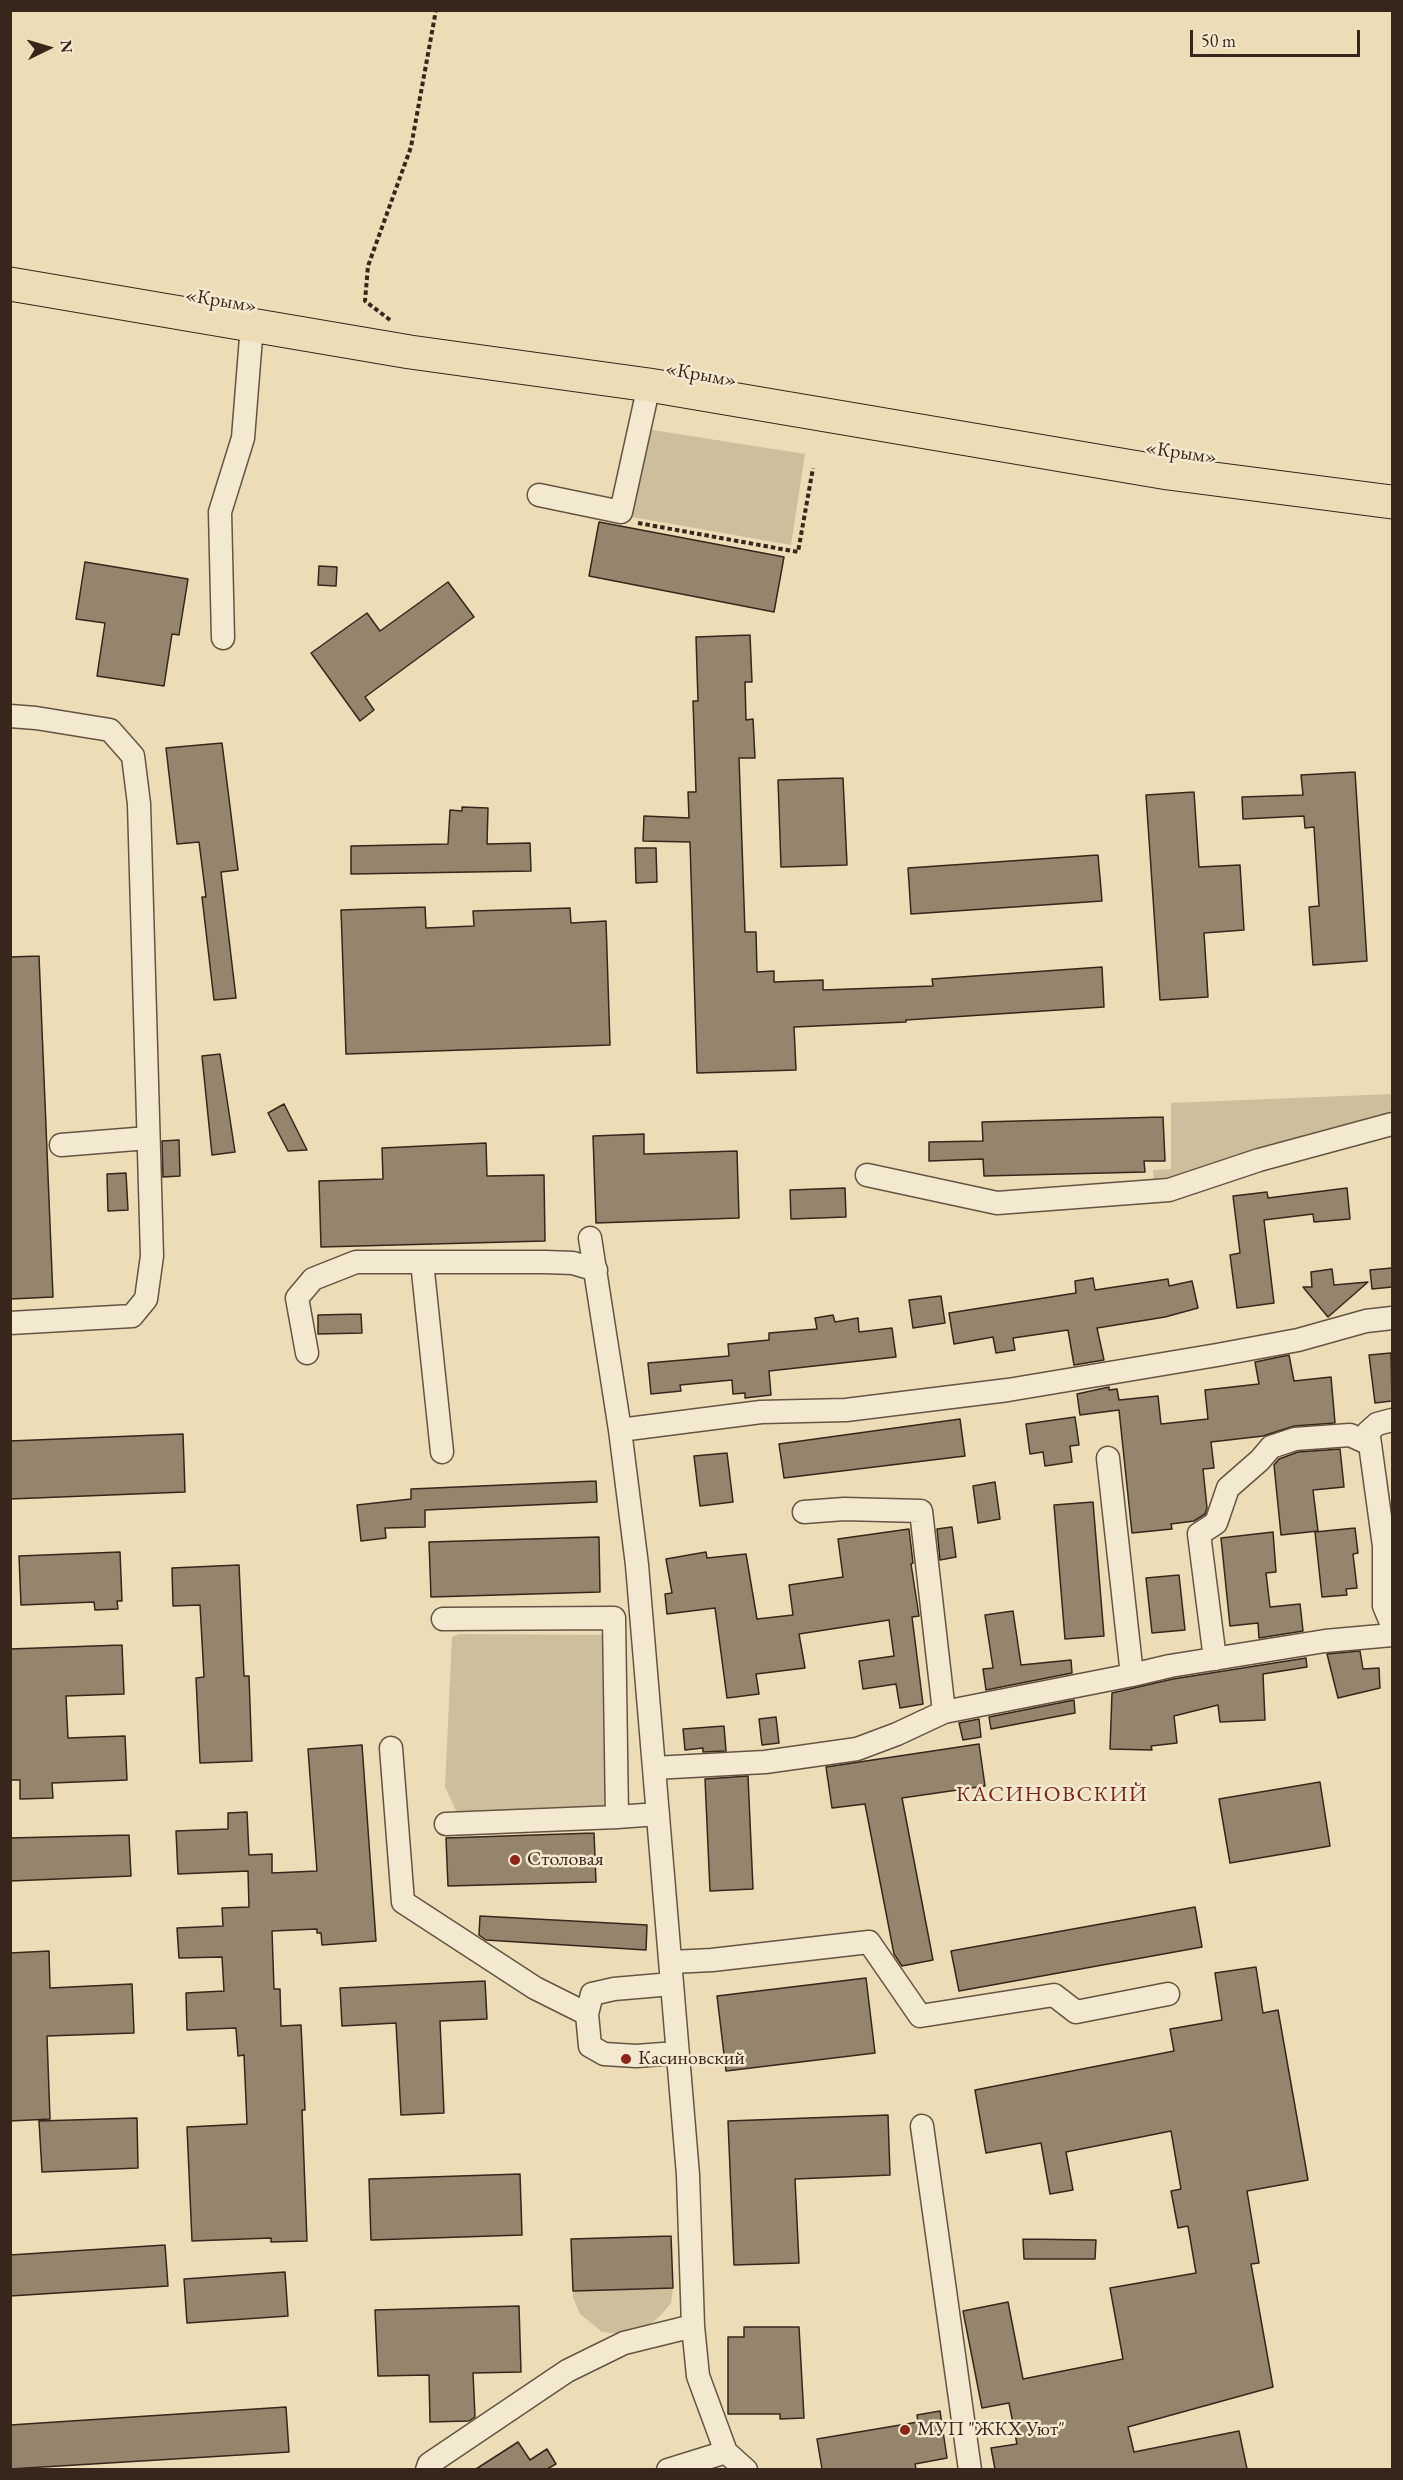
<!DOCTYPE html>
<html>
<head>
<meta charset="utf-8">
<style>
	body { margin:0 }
	#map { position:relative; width:1403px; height:2480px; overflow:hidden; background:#ecddb7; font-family:"EB Garamond",serif }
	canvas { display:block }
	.frame { position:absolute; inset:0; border:12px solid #37261b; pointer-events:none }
	.north { position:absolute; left:18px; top:18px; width:60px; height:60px; -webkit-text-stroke:4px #f3e9d0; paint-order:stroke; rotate:85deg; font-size:16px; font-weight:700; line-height:24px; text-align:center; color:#37261b }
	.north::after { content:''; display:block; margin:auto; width:21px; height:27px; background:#37261b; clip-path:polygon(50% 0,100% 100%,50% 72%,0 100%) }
	.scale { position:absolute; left:1190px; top:30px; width:170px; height:27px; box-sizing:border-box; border:3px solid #37261b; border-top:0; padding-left:8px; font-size:18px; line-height:21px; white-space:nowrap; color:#37261b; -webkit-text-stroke:4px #f3e9d0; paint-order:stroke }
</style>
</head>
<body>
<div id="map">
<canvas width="1403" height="2480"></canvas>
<div class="frame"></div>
<div class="north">N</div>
<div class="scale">50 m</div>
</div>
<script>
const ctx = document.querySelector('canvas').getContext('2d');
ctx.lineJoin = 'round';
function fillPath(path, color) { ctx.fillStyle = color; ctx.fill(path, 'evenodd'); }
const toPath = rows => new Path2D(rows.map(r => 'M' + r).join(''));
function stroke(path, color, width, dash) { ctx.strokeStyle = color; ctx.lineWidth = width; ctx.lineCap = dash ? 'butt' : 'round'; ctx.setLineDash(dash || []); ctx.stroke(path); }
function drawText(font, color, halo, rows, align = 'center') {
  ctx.font = font + ' "EB Garamond",serif'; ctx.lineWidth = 5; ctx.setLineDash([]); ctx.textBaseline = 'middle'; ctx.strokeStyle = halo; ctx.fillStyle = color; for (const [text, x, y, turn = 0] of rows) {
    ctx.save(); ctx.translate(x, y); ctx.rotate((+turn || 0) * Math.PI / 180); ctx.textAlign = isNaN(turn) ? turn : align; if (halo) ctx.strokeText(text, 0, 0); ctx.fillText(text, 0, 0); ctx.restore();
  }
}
const green = toPath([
	[646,429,805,454,791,545,632,517],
	[1392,1094,1392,1120,1155,1187,1153,1170,1171,1169,1171,1103],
	[459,1634,604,1635,606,1809,457,1813,445,1787,452,1637],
	[673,2288,671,2303,660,2316,644,2329,623,2334,602,2332,580,2314,573,2297,573,2291]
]);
const building = toPath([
	[599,522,784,557,774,612,589,576,599,522],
	[85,562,188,579,179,635,172,634,164,686,97,676,105,623,76,619,85,562],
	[319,566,337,567,336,586,318,585,319,566],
	[448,582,474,617,365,697,374,710,360,721,311,653,367,613,380,631,448,582],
	[750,635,752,682,745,682,746,720,753,719,755,758,739,758,745,932,756,932,757,972,774,971,774,982,823,980,823,990,933,986,932,979,1102,967,1104,1007,906,1020,906,1022,794,1027,796,1070,697,1073,690,842,643,841,644,816,689,818,688,792,696,792,693,701,698,701,696,637,750,635],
	[222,743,238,870,221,872,236,998,214,1000,202,897,206,897,199,842,177,844,166,748,222,743],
	[1355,772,1367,961,1313,965,1309,907,1319,906,1314,827,1305,828,1304,816,1243,819,1242,797,1303,795,1301,775,1355,772],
	[843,778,847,865,781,867,778,780,843,778],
	[1194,792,1199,867,1240,865,1244,930,1204,933,1208,997,1160,1000,1146,795,1194,792],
	[462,807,488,808,487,844,530,843,531,871,351,874,351,846,448,844,450,810,462,811,462,807],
	[635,848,656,848,657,882,636,883,635,848],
	[1098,855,1102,901,911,914,908,868,1098,855],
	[425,907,426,928,474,926,473,911,570,908,571,923,606,921,610,1045,346,1054,341,910,425,907],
	[39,956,53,1297,10,1299,10,957,39,956],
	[220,1054,235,1152,212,1155,202,1056,220,1054],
	[284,1104,307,1150,288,1151,268,1113,284,1104],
	[1163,1117,1165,1161,1144,1161,1145,1172,984,1176,983,1159,929,1161,929,1142,983,1141,982,1122,1163,1117],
	[644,1134,644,1154,737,1151,739,1218,596,1223,593,1136,644,1134],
	[179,1140,180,1176,163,1177,162,1141,179,1140],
	[486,1143,487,1176,544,1175,545,1241,321,1247,319,1181,383,1179,382,1148,486,1143],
	[126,1173,128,1210,108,1211,107,1174,126,1173],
	[845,1188,846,1217,791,1219,790,1190,845,1188],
	[1347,1188,1350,1219,1314,1222,1313,1214,1264,1220,1274,1303,1237,1308,1230,1255,1240,1253,1233,1196,1267,1192,1268,1198,1347,1188],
	[1392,1268,1392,1287,1372,1289,1370,1270,1392,1268],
	[1332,1269,1334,1285,1368,1282,1328,1317,1303,1287,1312,1287,1311,1272,1332,1269],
	[1093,1278,1095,1290,1168,1279,1169,1286,1192,1281,1198,1308,1165,1317,1097,1328,1104,1360,1074,1365,1068,1330,1013,1338,1015,1350,996,1353,993,1337,954,1344,949,1313,1076,1293,1075,1281,1093,1278],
	[941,1296,945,1323,913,1328,909,1300,941,1296],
	[361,1314,362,1333,318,1334,318,1315,361,1314],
	[833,1315,835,1322,858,1318,859,1332,892,1328,896,1357,769,1371,771,1395,745,1398,745,1393,733,1394,732,1380,680,1385,681,1391,651,1394,648,1363,729,1356,728,1344,769,1340,769,1333,817,1329,815,1318,833,1315],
	[1391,1353,1392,1401,1375,1403,1369,1355,1391,1353],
	[1289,1355,1294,1381,1331,1377,1335,1423,1294,1426,1263,1436,1211,1442,1214,1468,1203,1469,1207,1508,1205,1514,1194,1521,1171,1524,1172,1529,1132,1533,1119,1410,1080,1415,1077,1394,1109,1387,1109,1390,1117,1389,1119,1400,1158,1396,1161,1424,1208,1419,1205,1390,1259,1384,1255,1362,1289,1355],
	[1075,1417,1079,1445,1070,1446,1072,1462,1045,1466,1043,1452,1030,1454,1026,1424,1075,1417],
	[960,1419,965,1456,784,1478,779,1444,960,1419],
	[183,1434,185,1492,10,1499,10,1441,183,1434],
	[1340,1449,1344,1487,1313,1490,1318,1531,1281,1535,1274,1465,1279,1459,1298,1452,1340,1449],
	[727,1453,733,1502,700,1506,694,1456,727,1453],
	[596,1481,597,1502,425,1510,425,1527,385,1528,386,1538,361,1541,357,1505,411,1499,411,1489,596,1481],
	[995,1482,1000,1519,978,1523,973,1486,995,1482],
	[1093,1502,1104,1636,1065,1639,1054,1505,1093,1502],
	[952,1527,956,1557,940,1560,937,1529,952,1527],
	[1355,1528,1358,1553,1353,1554,1357,1588,1346,1589,1347,1595,1322,1597,1315,1532,1355,1528],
	[909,1529,913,1563,911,1564,919,1616,912,1617,923,1704,900,1708,896,1684,863,1689,859,1661,894,1656,889,1620,799,1634,805,1668,756,1674,759,1694,727,1698,715,1608,667,1614,665,1594,672,1593,666,1559,706,1552,707,1558,746,1554,757,1619,793,1615,789,1585,843,1577,838,1539,909,1529],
	[1273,1532,1276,1572,1266,1573,1270,1607,1300,1604,1303,1631,1259,1638,1258,1623,1230,1626,1221,1538,1273,1532],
	[599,1537,600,1592,431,1597,429,1542,599,1537],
	[120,1552,122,1601,117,1601,118,1609,95,1610,94,1602,21,1605,19,1556,120,1552],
	[239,1565,244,1676,249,1676,252,1761,200,1763,196,1678,204,1677,200,1605,173,1606,172,1568,239,1565],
	[1179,1575,1185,1630,1152,1633,1146,1578,1179,1575],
	[1013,1611,1021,1665,1071,1660,1072,1673,986,1690,983,1669,993,1668,985,1615,1013,1611],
	[122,1645,124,1694,66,1696,68,1738,125,1736,127,1780,52,1783,53,1798,20,1799,20,1780,10,1780,10,1649,122,1645],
	[1360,1651,1363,1669,1379,1668,1380,1688,1338,1698,1327,1654,1360,1651],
	[1306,1658,1307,1667,1263,1674,1265,1720,1220,1722,1218,1705,1174,1716,1177,1743,1151,1746,1152,1750,1110,1749,1112,1693,1173,1679,1306,1658],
	[1074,1700,1075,1713,991,1729,989,1717,1074,1700],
	[776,1717,779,1743,762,1745,759,1719,776,1717],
	[979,1719,981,1737,963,1740,959,1723,979,1719],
	[724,1726,726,1751,703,1752,703,1748,685,1750,683,1729,724,1726],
	[979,1744,985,1786,902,1798,933,1960,902,1966,894,1954,865,1804,832,1808,826,1767,979,1744],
	[362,1745,376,1941,322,1945,321,1933,317,1933,317,1929,272,1931,274,1989,280,1989,281,2026,301,2025,305,2110,302,2110,307,2241,271,2242,271,2238,192,2241,187,2127,247,2124,244,2055,238,2056,236,2028,187,2030,186,1993,224,1991,222,1957,179,1958,177,1928,223,1926,222,1908,249,1907,248,1871,178,1874,176,1831,228,1829,228,1813,247,1812,249,1855,272,1854,272,1873,317,1871,308,1749,362,1745],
	[748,1776,753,1889,710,1891,705,1779,748,1776],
	[1320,1782,1330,1846,1230,1863,1219,1799,1320,1782],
	[594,1833,596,1882,448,1886,446,1838,594,1833],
	[129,1835,131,1876,10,1881,10,1838,129,1835],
	[1195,1907,1202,1947,959,1991,951,1951,1195,1907],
	[480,1916,647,1925,646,1950,486,1940,479,1935,480,1916],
	[49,1951,50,1988,132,1984,134,2033,47,2036,50,2119,10,2121,10,1953,49,1951],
	[1256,1967,1263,2013,1278,2010,1308,2180,1247,2191,1259,2263,1251,2264,1273,2387,1128,2427,1134,2452,1239,2431,1247,2469,995,2469,991,2448,1017,2444,1009,2403,982,2408,963,2311,1008,2302,1023,2379,1123,2359,1110,2288,1196,2273,1188,2226,1178,2228,1171,2191,1181,2189,1171,2131,1066,2152,1073,2190,1050,2194,1041,2143,986,2153,975,2090,1174,2051,1170,2029,1222,2020,1215,1973,1256,1967],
	[866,1978,875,2053,726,2071,717,1996,866,1978],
	[485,1981,487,2019,440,2021,444,2113,401,2115,396,2023,342,2026,340,1988,485,1981],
	[888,2115,890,2175,795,2179,799,2263,734,2265,728,2121,888,2115],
	[137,2118,138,2168,42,2172,39,2121,137,2118],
	[520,2174,522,2235,371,2240,369,2179,520,2174],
	[671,2236,673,2288,573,2291,571,2239,671,2236],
	[1023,2239,1096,2240,1095,2259,1024,2259,1023,2239],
	[165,2245,168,2286,10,2296,10,2255,165,2245],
	[285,2272,288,2316,187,2323,184,2279,285,2272],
	[519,2306,521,2372,473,2373,475,2417,469,2421,430,2422,429,2375,378,2376,375,2310,519,2306],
	[744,2327,799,2327,804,2418,780,2419,780,2414,728,2414,728,2337,744,2337,744,2327],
	[286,2407,289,2452,10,2469,10,2425,286,2407],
	[940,2411,947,2458,915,2464,916,2469,822,2469,817,2439,918,2422,917,2415,940,2411],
	[518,2442,530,2460,547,2449,556,2464,547,2469,476,2469,518,2442]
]);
const path = toPath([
	[390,320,365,301,368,266,411,147,436,10],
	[638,523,798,552,813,468]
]);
const minor = toPath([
	[539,495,621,512,649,385],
	[223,638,220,512,243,438,252,325],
	[10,716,36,718,110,730,133,756,139,804,152,1256,146,1299,132,1316,10,1323],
	[61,1145,148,1138],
	[867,1175,997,1203,1169,1190,1259,1160,1392,1124],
	[590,1238,620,1430,637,1565,688,2175,693,2326,698,2376,726,2452,746,2470],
	[422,1262,442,1452],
	[307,1353,297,1298,313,1279,356,1262,545,1262,573,1263,596,1270],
	[620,1430,761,1412,846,1410,1008,1390,1217,1355,1298,1340,1366,1321,1392,1318],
	[1370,1444,1368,1432,1377,1424,1392,1420],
	[1108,1458,1132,1675],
	[804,1512,844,1509,921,1511,944,1712],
	[443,1619,614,1618,617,1817,658,1814],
	[1215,1659,1199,1534,1216,1523,1228,1488,1260,1460,1271,1447,1295,1439,1350,1435,1370,1444,1384,1546,1384,1606,1392,1625],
	[391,1748,403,1902,535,1988,587,2014],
	[654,1768,765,1762,857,1749,897,1734,944,1712,1132,1675,1170,1666,1325,1641,1392,1635],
	[446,1824,617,1817],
	[671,1962,712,1960,869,1942,920,2016,1054,1995,1076,2012,1168,1994],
	[672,1984,614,1989,592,1994,587,2014,590,2046,604,2054,636,2056,677,2053],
	[922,2126,970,2470],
	[427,2470,429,2464,567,2371,624,2343,693,2326],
	[668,2470,726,2452]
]);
const highway = toPath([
	[10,284,410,352,649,385,1168,473,1392,502]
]);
const markers = [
	[515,1860,6,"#8f2418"],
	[626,2059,6,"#8f2418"],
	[905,2430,6,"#8f2418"]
];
const streetNames = [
	["«Крым»",221,301,9],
	["«Крым»",701,375,10],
	["«Крым»",1181,453,8]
];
const poiNames = [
	["Столовая",527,1860],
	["Касиновский",638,2059],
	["МУП \"ЖКХ Уют\"",917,2430]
];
const quarterNames = [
	["КАСИНОВСКИЙ",1052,1795]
];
fillPath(green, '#cdbe9c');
fillPath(building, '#95856c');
stroke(building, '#37261b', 1.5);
stroke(minor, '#645442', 25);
stroke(highway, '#37261b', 35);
stroke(path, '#37261b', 4, [4.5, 3]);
stroke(minor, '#f3e9d0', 22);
stroke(highway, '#ecddb7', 33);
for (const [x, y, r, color] of markers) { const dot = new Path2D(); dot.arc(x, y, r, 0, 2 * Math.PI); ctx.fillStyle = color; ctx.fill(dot); stroke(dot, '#f3e9d0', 2); }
drawText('20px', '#37261b', '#f3e9d0', streetNames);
drawText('20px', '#37261b', '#f3e9d0', poiNames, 'left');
ctx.letterSpacing = '1.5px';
drawText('22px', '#7a1f14', '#f3e9d0', quarterNames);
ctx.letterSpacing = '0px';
</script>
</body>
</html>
